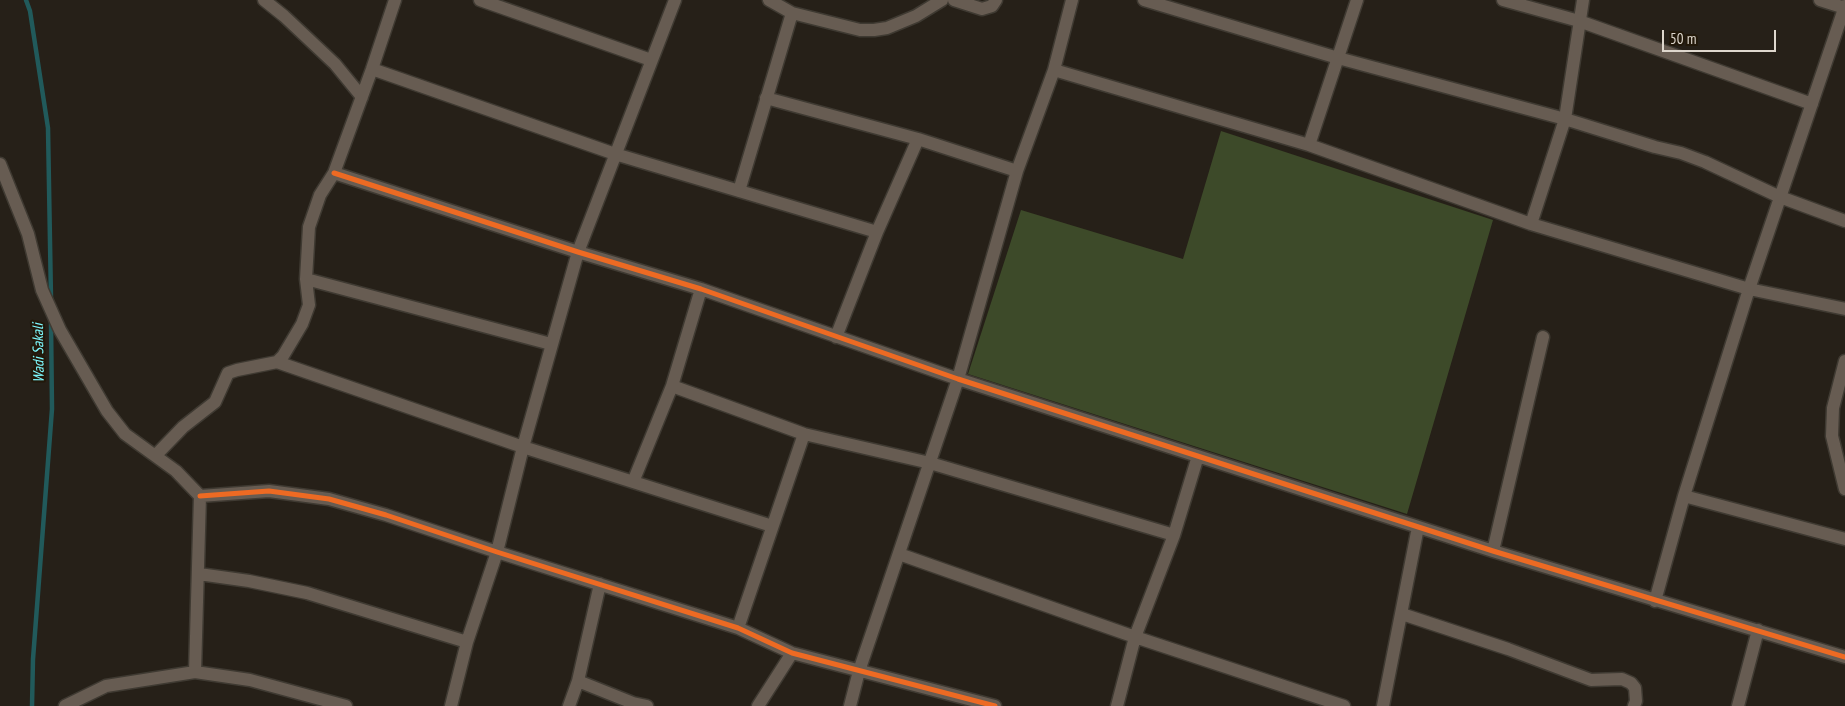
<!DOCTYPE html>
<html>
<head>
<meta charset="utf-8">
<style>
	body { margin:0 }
	#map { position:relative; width:1845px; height:706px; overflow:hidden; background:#262018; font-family:"PT Sans Narrow",sans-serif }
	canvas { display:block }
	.scale { position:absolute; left:1662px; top:30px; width:114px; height:22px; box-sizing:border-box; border:2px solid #ded7cd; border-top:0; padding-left:6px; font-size:15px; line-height:18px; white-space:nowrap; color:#ded7cd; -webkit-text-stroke:4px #221809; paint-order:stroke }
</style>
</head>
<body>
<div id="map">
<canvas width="1845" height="706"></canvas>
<div class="scale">50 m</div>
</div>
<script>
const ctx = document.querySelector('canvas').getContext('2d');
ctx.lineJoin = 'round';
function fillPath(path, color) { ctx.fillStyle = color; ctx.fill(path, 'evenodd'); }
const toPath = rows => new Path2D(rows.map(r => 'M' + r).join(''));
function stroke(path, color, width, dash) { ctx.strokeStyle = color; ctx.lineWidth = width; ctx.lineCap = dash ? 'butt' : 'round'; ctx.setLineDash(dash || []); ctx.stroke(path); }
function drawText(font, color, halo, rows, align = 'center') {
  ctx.font = font + ' "PT Sans Narrow",sans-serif'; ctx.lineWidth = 4.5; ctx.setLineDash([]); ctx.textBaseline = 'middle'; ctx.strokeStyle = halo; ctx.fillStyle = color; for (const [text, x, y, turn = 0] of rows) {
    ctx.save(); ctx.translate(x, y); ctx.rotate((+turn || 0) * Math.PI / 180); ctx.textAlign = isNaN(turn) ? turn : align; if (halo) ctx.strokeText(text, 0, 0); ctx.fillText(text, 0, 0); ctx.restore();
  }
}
const green = toPath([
	[1221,131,1493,220,1407,514,968,374,1021,210,1183,259]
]);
const stream = toPath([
	[26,0,30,11,48,128,51,299],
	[32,706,33,659,52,409,51,322]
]);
const minor = toPath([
	[264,0,284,16,335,64,362,97],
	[480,0,651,60],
	[769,0,792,13,860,30,874,30,887,28,916,16,942,0],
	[954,0,982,9,992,6,996,0],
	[1144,0,1338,58,1565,119,1655,147,1681,153,1705,162,1780,197,1845,221],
	[1503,0,1579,21,1812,104],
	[1820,0,1845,8],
	[372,69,615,154,877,232],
	[1054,70,1309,145,1531,224,1749,289,1845,309],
	[766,98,918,139,1017,171],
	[1309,145,1357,0],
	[0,164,28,234,42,290,60,330,107,411,125,434,176,471,200,496,195,672],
	[334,173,578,252,701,289,958,379,1493,551,1845,657],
	[739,191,792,13],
	[1531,224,1565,119,1583,0],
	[306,279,551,344],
	[836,337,877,232,918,139],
	[1845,361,1833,408,1832,436,1845,489],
	[277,362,283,356,302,324,309,305,306,279,309,227,320,195,334,173,372,69,395,0],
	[672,386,804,434,930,463,1174,535],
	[156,455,183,427,215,402,228,373,237,370,277,362,523,447,772,526],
	[633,482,672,386,701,289],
	[200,496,269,491,329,499,386,515,497,552,738,628,792,653,995,706],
	[1684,496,1845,539],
	[1493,551,1543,337],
	[899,554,1135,637,1344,706],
	[199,574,249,581,307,593,467,642],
	[1655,601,1684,496,1749,289,1845,6],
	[1402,614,1508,649,1591,680,1622,679,1631,683,1635,688,1636,701,1634,706],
	[738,628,804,434],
	[578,681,633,703,647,706],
	[65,706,106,686,195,672,250,680,346,706],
	[451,706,467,642,497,552,523,447,578,252,675,0],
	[569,706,578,681,600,584],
	[758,706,792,653],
	[850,706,859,671,958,379,1017,171,1054,70,1072,0],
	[1117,706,1135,637,1174,535,1198,456],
	[1383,706,1418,527],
	[1738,706,1758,630]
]);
const cycleway = toPath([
	[334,173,578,252,701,289,958,379,1493,551,1845,657],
	[200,496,269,491,329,499,386,515,497,552,738,628,792,653,995,706]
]);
const waterNames = [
	["Wadi Sakali",39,353,-91]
];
fillPath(green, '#3d4a29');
stroke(stream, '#215a5b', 4.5);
stroke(minor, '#3f3a32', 15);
stroke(minor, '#675c52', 12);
stroke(cycleway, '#ed6a23', 5);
drawText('italic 15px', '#7ef8fd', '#221809', waterNames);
</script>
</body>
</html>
